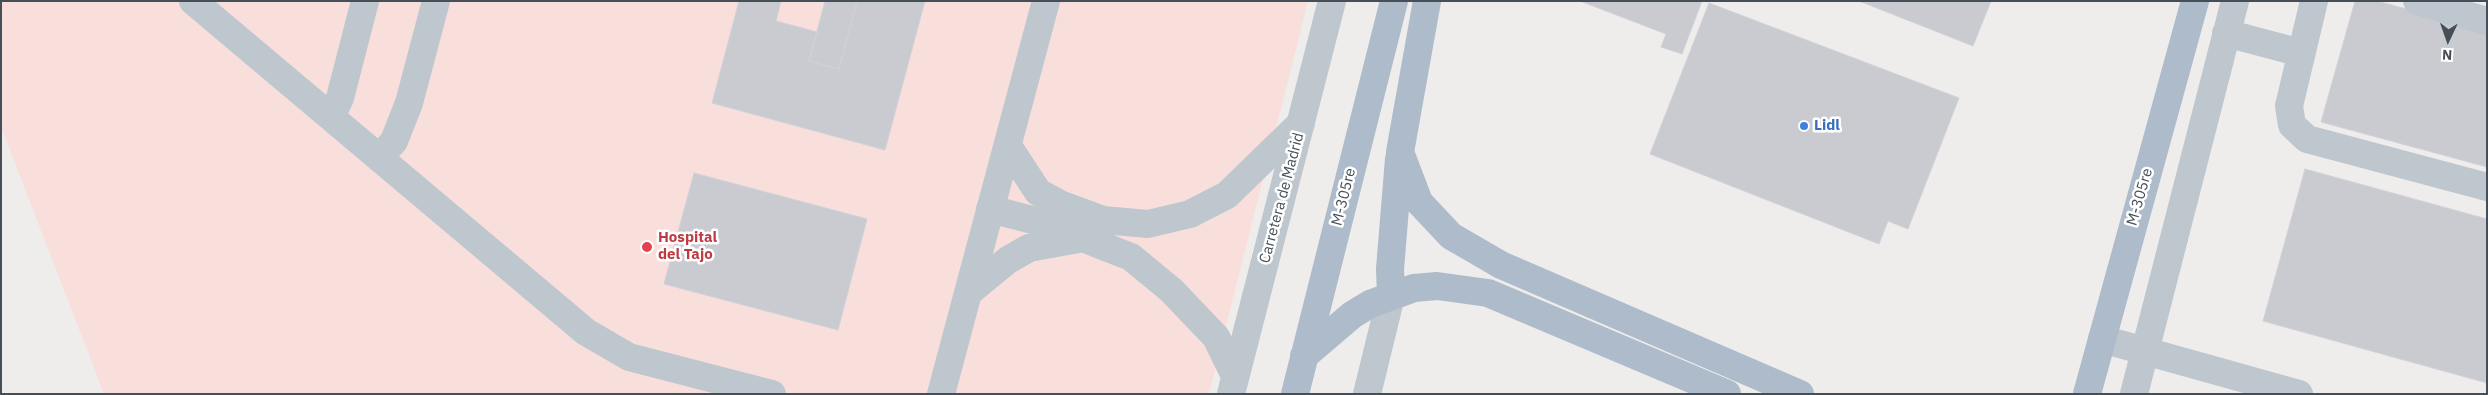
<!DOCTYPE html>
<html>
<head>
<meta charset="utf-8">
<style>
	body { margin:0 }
	#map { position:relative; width:2488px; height:395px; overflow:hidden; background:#efecec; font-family:"IBM Plex Sans",sans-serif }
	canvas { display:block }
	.frame { position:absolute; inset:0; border:2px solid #464f58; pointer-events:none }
	.north { position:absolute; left:2423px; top:15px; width:50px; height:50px; -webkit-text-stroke:4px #fff; paint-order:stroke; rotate:183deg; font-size:14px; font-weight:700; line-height:20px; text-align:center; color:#464f58 }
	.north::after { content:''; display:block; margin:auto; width:18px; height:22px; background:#464f58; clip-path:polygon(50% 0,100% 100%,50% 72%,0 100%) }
</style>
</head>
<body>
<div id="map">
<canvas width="2488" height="395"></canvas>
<div class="frame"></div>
<div class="north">N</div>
</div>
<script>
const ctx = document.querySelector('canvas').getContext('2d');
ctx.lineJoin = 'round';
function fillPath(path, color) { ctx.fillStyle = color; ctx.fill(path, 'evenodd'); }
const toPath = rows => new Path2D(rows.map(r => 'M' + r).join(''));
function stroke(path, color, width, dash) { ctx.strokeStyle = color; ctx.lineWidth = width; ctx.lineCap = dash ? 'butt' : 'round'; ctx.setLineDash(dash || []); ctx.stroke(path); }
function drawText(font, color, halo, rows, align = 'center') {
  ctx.font = font + ' "IBM Plex Sans",sans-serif'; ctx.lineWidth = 5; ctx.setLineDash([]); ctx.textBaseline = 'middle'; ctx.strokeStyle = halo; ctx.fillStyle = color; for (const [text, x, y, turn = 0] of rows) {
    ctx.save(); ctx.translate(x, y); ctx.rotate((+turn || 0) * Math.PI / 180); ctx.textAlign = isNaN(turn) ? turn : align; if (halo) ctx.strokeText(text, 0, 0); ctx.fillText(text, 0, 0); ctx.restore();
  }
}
const medical = toPath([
	[1,1,1308,1,1209,394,104,394,1,127]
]);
const building = toPath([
	[739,1,781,1,776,21,817,32,809,61,839,69,857,1,925,1,885,150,712,103,739,1],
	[825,1,857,1,839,69,809,61,825,1],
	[1580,1,1702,1,1682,54,1661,47,1666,34,1580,1],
	[1859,1,1991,1,1973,46,1859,1],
	[2355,1,2377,1,2487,31,2487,167,2321,122,2355,1],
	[1709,3,1959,98,1908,229,1888,221,1879,244,1650,154,1709,3],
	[2305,169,2487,219,2487,383,2263,321,2305,169],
	[694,173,867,219,838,330,664,284,694,173]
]);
const minor = toPath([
	[193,1,586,332,629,357,772,394],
	[2314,1,2289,106,2292,125,2307,139,2487,187],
	[2417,1,2487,21],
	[2226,33,2301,53],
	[331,117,340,98,365,1],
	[1008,146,1038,192,1062,205,1103,220,1148,224,1190,214,1227,195,1301,123],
	[379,158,394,141,409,103,436,1],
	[990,209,1044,223,1131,257,1171,290,1216,337,1235,376],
	[969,292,1008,260,1029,248,1084,238],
	[2102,339,2299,394],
	[941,394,1046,1],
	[1231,394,1332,1],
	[1367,394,1391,296],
	[2134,394,2235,1]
]);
const major = toPath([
	[1427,1,1400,152,1419,202,1451,236,1501,265,1800,394],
	[1391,296,1390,269,1399,159],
	[1304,356,1352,315,1370,304,1414,288,1437,286,1488,293,1727,394],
	[1295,394,1394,1],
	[2087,394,2195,1]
]);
const markers = [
	[1804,126,5,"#3f7fe0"],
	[647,247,6,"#e0444e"]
];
const shopNames = [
	["Lidl",1814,126]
];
const streetNames = [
	["M-305re",1344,197,-76],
	["M-305re",2140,197,-74],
	["Carretera de Madrid",1282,198,-75]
];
const healthNames = [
	["Hospital",658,238],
	["del Tajo",658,255]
];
fillPath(medical, '#f9dfdc');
fillPath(building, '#cacbd1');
stroke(building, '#d0d2d8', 1);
stroke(minor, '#bec6ce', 28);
stroke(major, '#adbbca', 28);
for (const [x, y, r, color] of markers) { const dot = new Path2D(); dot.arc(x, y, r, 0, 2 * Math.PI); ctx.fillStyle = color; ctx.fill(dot); stroke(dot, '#fff', 2); }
drawText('bold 15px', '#366cbe', '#fff', shopNames, 'left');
drawText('15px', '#464f58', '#fff', streetNames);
drawText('bold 15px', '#be3a42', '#fff', healthNames, 'left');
</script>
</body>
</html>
